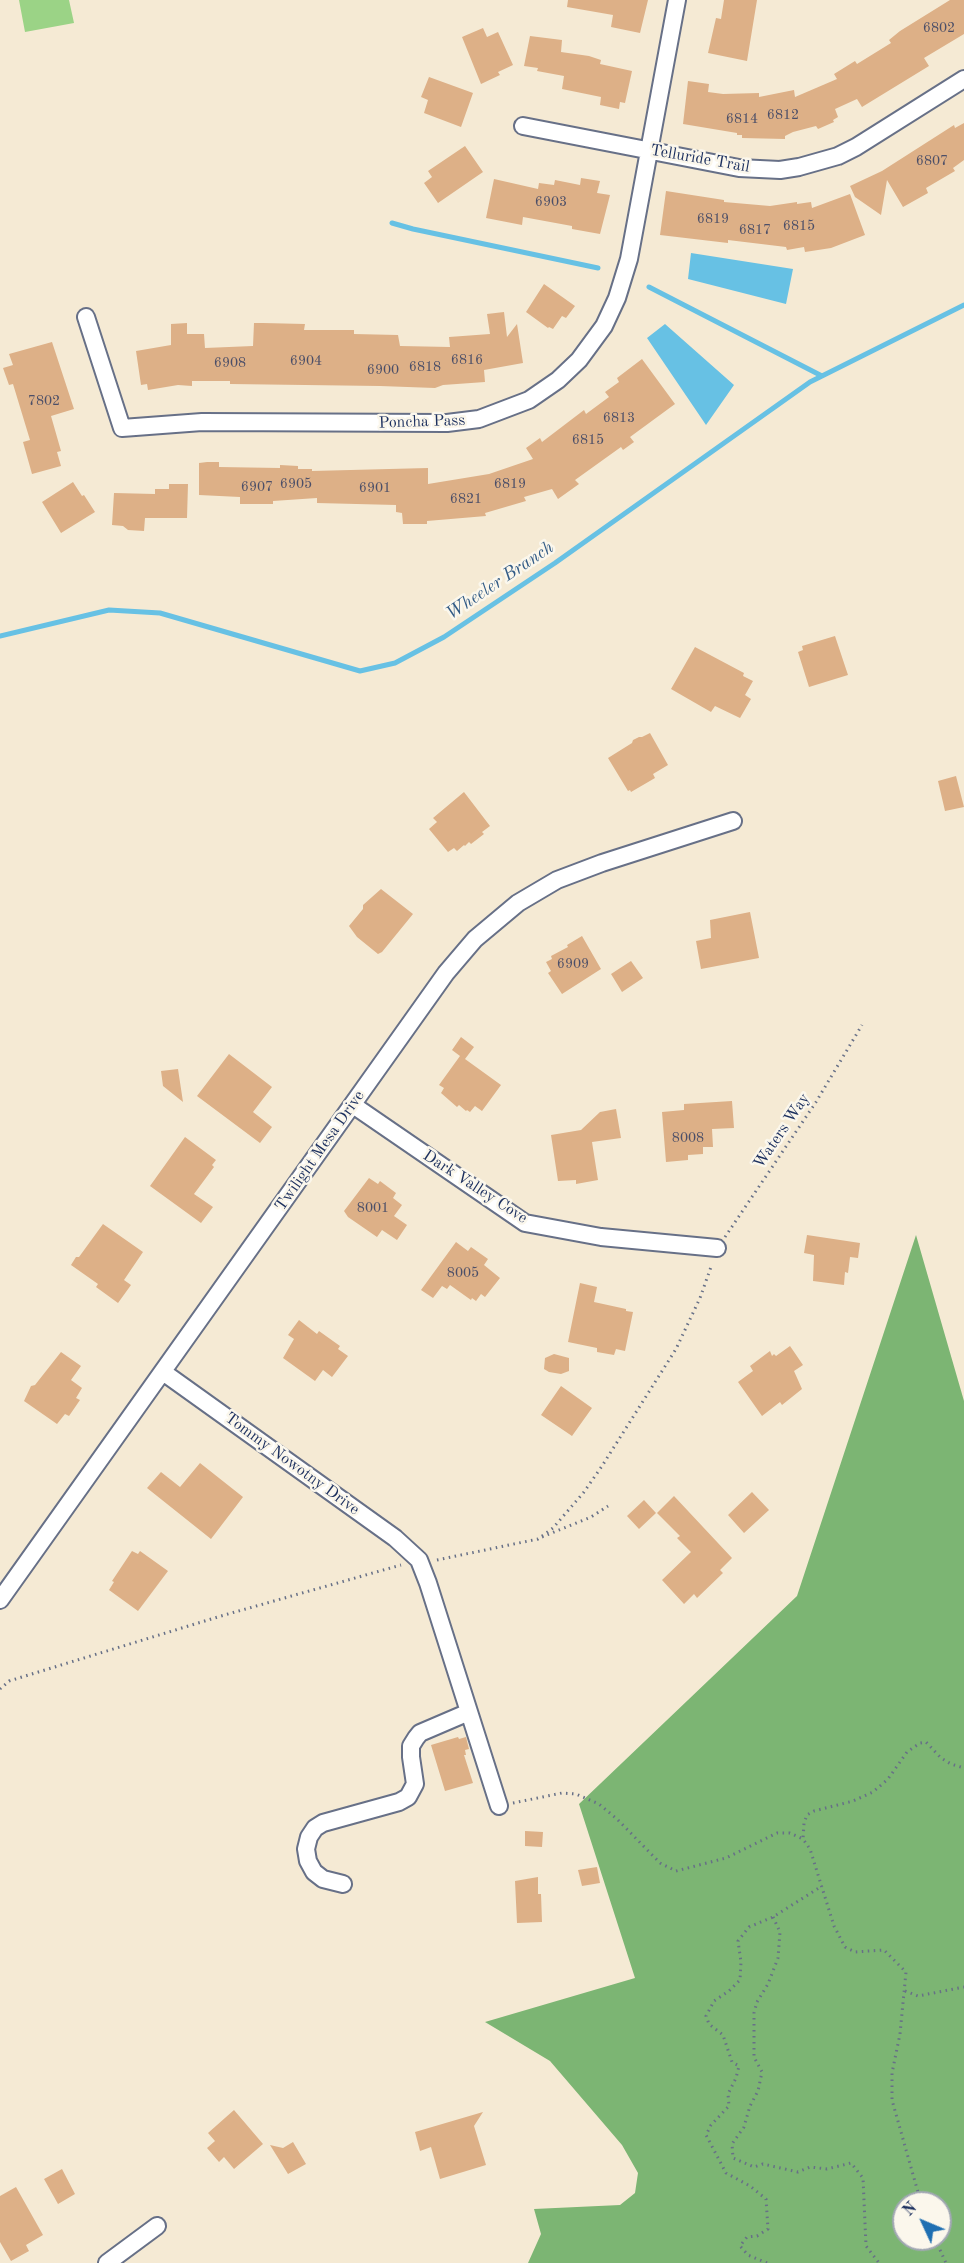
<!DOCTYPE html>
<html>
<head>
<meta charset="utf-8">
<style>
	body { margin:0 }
	#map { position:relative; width:964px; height:2263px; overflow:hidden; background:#f5ead4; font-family:"Old Standard TT",serif }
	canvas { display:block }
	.north { position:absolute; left:892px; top:2191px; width:60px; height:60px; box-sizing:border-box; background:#fbf7ec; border:2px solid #a1a7b3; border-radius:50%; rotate:314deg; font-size:16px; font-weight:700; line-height:24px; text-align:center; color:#1b2f5e }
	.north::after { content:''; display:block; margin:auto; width:21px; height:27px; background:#1f6fb2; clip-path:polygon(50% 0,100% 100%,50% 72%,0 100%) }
</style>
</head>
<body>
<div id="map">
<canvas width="964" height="2263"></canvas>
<div class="north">N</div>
</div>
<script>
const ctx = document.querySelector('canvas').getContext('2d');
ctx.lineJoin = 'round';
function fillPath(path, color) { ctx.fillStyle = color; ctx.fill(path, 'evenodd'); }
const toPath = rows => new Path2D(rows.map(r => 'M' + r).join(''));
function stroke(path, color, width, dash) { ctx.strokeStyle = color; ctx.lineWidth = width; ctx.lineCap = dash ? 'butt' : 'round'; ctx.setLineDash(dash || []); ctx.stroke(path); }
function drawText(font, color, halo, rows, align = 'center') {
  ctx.font = font + ' "Old Standard TT",serif'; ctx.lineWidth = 5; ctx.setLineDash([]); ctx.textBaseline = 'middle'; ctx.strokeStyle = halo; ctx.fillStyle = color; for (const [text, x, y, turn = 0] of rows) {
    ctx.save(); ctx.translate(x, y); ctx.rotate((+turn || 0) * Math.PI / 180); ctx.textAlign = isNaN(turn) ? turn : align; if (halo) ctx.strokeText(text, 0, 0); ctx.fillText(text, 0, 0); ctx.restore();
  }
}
const green = toPath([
	[19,0,69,0,74,23,25,32]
]);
const forest = toPath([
	[916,1235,964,1401,964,2263,528,2263,541,2234,534,2209,620,2205,635,2193,638,2173,622,2145,550,2061,485,2022,635,1978,579,1804,797,1596],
	[904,2203,940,2203,940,2239,904,2239]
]);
const water = toPath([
	[691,253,793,269,786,304,688,279],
	[665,324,734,385,706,425,647,338]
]);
const stream = toPath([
	[392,223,413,229,598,268],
	[649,287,822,376],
	[0,636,109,610,160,613,360,671,395,663,444,637,555,563,810,382,964,305]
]);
const building = toPath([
	[568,0,648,0,640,33,611,27,613,15,567,7],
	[724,0,757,0,747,61,708,53,716,18,721,19],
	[950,0,964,0,964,34,924,58,929,66,862,107,857,99,835,109,838,117,833,120,834,122,818,129,816,126,793,132,785,136,785,139,742,138,742,135,737,135,737,133,683,124,688,81,709,84,708,92,723,94,759,93,759,97,794,90,795,97,837,79,834,74,855,61,857,64,891,43,889,40,900,31],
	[483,28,487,37,498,32,513,65,498,72,500,75,481,84,462,37],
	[530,36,562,40,561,52,589,56,601,60,600,64,632,71,625,103,620,102,619,109,600,105,601,97,562,89,564,76,537,71,538,68,524,66],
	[429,77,473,93,461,127,424,113,428,100,421,97],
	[964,123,964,160,953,168,955,171,926,188,928,193,903,207,887,180,881,215,855,197,850,186,882,171,954,125,955,128],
	[465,146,483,172,438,203,424,183,432,177,428,171],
	[581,178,600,181,597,193,610,195,600,234,572,229,572,226,523,217,522,225,486,218,494,179,538,189,539,183,554,185,555,180,580,185],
	[666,191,724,200,724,202,770,206,797,202,797,204,811,202,812,208,850,194,865,235,831,248,805,252,804,247,787,250,786,247,728,240,728,243,660,235],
	[544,284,575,306,566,318,562,316,553,329,549,327,548,328,526,312],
	[504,312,507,337,517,324,523,363,484,370,485,382,443,385,435,388,380,386,230,384,230,381,192,381,192,386,178,385,148,390,147,384,141,385,136,351,171,345,171,324,187,323,187,334,204,334,205,348,253,346,254,323,263,323,305,324,304,330,354,330,354,334,398,335,400,346,450,347,449,337,490,334,487,314],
	[52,342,74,409,51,416,61,451,57,452,61,466,32,474,23,442,30,440,13,384,9,385,3,368,13,365,9,354],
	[642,359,675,404,630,437,634,442,623,450,621,447,575,480,579,484,558,499,552,489,524,497,526,501,485,513,486,516,427,521,427,524,403,524,402,513,396,512,396,505,317,503,317,498,273,501,273,504,240,504,240,497,199,495,199,463,207,462,219,462,219,467,280,468,280,465,298,466,298,469,312,469,312,471,428,468,428,484,489,474,533,459,526,448,540,438,542,442,584,410,586,414,609,397,605,392,619,382,617,378],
	[73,482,82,496,84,495,95,512,61,533,42,502],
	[169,484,188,484,187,518,145,518,144,531,128,530,123,526,112,525,114,493,155,494,155,489,169,489],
	[835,636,848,675,809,687,798,652,803,650,802,646],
	[695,647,744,673,743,676,753,681,745,695,751,699,740,718,715,706,711,712,671,689],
	[650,733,668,765,653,774,655,778,631,792,630,790,628,791,608,758,632,743,633,740,639,737,642,737],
	[956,776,964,807,945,811,938,781],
	[464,792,490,826,482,832,484,834,471,844,469,842,465,846,464,845,457,851,454,848,448,852,429,829,437,822,433,818],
	[381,889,413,914,382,952,378,954,357,937,349,926,363,909,363,905],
	[750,912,759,958,701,969,696,941,711,938,710,920],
	[582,936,601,969,562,994,548,973,551,971,546,962,552,959,551,956,568,947,567,945],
	[631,961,643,978,622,992,611,974],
	[461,1037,474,1047,465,1059,501,1085,482,1111,475,1106,470,1112,467,1110,466,1111,459,1105,457,1107,441,1093,444,1088,439,1085,460,1056,452,1050],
	[229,1054,272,1087,253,1112,272,1127,260,1143,197,1096],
	[178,1069,183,1102,163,1086,161,1071],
	[732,1101,734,1128,712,1129,713,1147,703,1147,703,1154,688,1155,688,1160,666,1162,662,1112,684,1110,684,1104],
	[616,1109,621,1138,592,1142,598,1180,576,1184,576,1180,558,1181,551,1135,581,1130,600,1112],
	[185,1137,216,1160,212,1165,214,1167,194,1194,213,1207,201,1223,150,1186],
	[369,1178,378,1184,380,1181,396,1193,393,1198,402,1205,394,1216,407,1225,397,1240,382,1230,377,1237,348,1217,344,1211],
	[103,1224,143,1252,124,1280,131,1285,118,1303,96,1287,98,1284,71,1265,76,1257,79,1257],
	[807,1235,860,1243,858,1258,850,1257,848,1273,845,1272,844,1285,813,1281,814,1255,804,1253],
	[456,1242,468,1251,471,1247,488,1259,484,1265,500,1278,485,1297,481,1294,476,1301,472,1298,471,1300,450,1285,447,1289,442,1286,433,1298,421,1290],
	[580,1283,597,1287,594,1302,626,1309,626,1311,633,1312,625,1351,616,1349,614,1355,597,1352,597,1348,568,1342],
	[299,1320,317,1334,319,1331,340,1346,338,1349,348,1356,332,1377,323,1370,315,1381,283,1358,294,1339,288,1335],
	[790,1346,803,1365,794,1371,802,1389,782,1405,780,1402,762,1416,738,1382,753,1371,750,1366,770,1351,772,1356,774,1354,776,1356],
	[61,1352,81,1366,71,1380,82,1388,76,1398,80,1400,69,1416,65,1414,57,1424,24,1401,31,1386,35,1385],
	[554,1354,569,1358,569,1371,561,1374,549,1372,544,1369,545,1358],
	[561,1386,592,1408,572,1436,541,1415],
	[200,1463,243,1497,211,1539,147,1488,161,1472,180,1487],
	[752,1492,769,1510,744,1533,728,1515],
	[674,1496,732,1558,720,1570,723,1573,697,1598,694,1594,684,1604,662,1580,691,1552,677,1538,680,1536,657,1513],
	[644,1500,656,1513,639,1529,627,1516],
	[132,1551,138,1554,140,1551,168,1571,138,1611,109,1590,114,1582,112,1581],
	[458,1737,459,1739,466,1737,469,1749,465,1750,466,1755,464,1755,473,1783,445,1791,431,1745],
	[525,1831,543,1832,542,1847,525,1846],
	[597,1867,600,1883,582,1886,578,1870],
	[538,1877,538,1894,541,1894,542,1922,517,1923,515,1881],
	[234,2110,263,2144,234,2169,224,2157,219,2162,207,2148,215,2141,208,2133],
	[483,2112,474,2126,486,2165,440,2179,431,2147,420,2151,415,2132],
	[293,2142,306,2164,288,2174,270,2145,283,2148],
	[62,2169,75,2194,58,2204,44,2179],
	[16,2187,43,2235,26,2245,29,2251,11,2261,0,2242,0,2196]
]);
const path = toPath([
	[725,1237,816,1102,862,1025],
	[542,1537,591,1517,608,1506],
	[437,1560,538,1539,553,1528,584,1492,602,1466,676,1349,700,1298,712,1264],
	[0,1689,9,1681,221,1616,401,1565],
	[513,1803,562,1793,576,1794,599,1804,617,1819,660,1863,676,1871,726,1858,777,1833,790,1833,803,1839],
	[773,1917,780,1932,778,1958,768,1984,757,2002,754,2013,754,2057,762,2072,758,2091,750,2106,744,2127,732,2144,733,2158,754,2167,763,2164,798,2172,810,2167,827,2169,851,2163,863,2178,866,2246,879,2263],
	[905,1991,918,1996,964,1987],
	[921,2203,892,2100,892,2073,900,2034,906,1972,884,1950,855,1952,845,1947,834,1926,810,1849,803,1839,804,1823,807,1815,814,1811,853,1801,873,1792,888,1779,907,1752,920,1743,926,1742,941,1758,951,1764,964,1768],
	[935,2239,946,2263],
	[767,2263,748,2255,740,2246,747,2237,757,2236,768,2229,766,2199,750,2186,726,2173,706,2135,711,2125,729,2106,728,2094,736,2078,739,2066,732,2062,723,2035,709,2024,706,2016,714,2001,729,1991,740,1980,741,1962,738,1941,749,1927,773,1917,822,1886]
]);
const minor = toPath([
	[523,126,739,168,780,170,799,167,838,156,856,147,964,79],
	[86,317,122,428,202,422,447,423,479,419,529,400,558,380,579,360,604,326,617,298,629,259,677,0],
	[353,1105,525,1223,601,1237,717,1248],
	[163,1372,395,1538,419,1560,428,1583,499,1806],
	[0,1600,446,973,475,939,518,903,557,880,602,863,733,821],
	[343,1884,323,1879,314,1872,308,1861,306,1849,309,1837,315,1828,323,1823,399,1802,408,1797,415,1784,411,1757,411,1746,416,1738,420,1733,469,1712],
	[107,2263,157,2226]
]);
const numberNames = [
	["6802",939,28],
	["6812",783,115],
	["6814",742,119],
	["6807",932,161],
	["6903",551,202],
	["6819",713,219],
	["6815",799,226],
	["6817",755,230],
	["6816",467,360],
	["6904",306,361],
	["6908",230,363],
	["6818",425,367],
	["6900",383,370],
	["7802",44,401],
	["6813",619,418],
	["6815",588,440],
	["6905",296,484],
	["6819",510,484],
	["6907",257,487],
	["6901",375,488],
	["6821",466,499],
	["6909",573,964],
	["8008",688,1138],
	["8001",373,1208],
	["8005",463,1273]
];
const streetNames = [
	["Telluride Trail",700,159,10],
	["Poncha Pass",422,422,-2],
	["Waters Way",782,1131,-56],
	["Twilight Mesa Drive",320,1151,-55],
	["Dark Valley Cove",475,1187,33],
	["Tommy Nowotny Drive",292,1464,36]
];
const waterNames = [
	["Wheeler Branch",500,581,-34]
];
fillPath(green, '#9bd386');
fillPath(forest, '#7cb573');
fillPath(water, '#67c1e4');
stroke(stream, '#67c1e4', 5);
fillPath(building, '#ddb087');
stroke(minor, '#677087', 20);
stroke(path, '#677087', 3, [1.5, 4.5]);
stroke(minor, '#fff', 16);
drawText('14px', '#4c4f68', null, numberNames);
drawText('16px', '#1b2f5e', '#fbf7ec', streetNames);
drawText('italic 18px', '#325b86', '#fbf7ec', waterNames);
</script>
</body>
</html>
